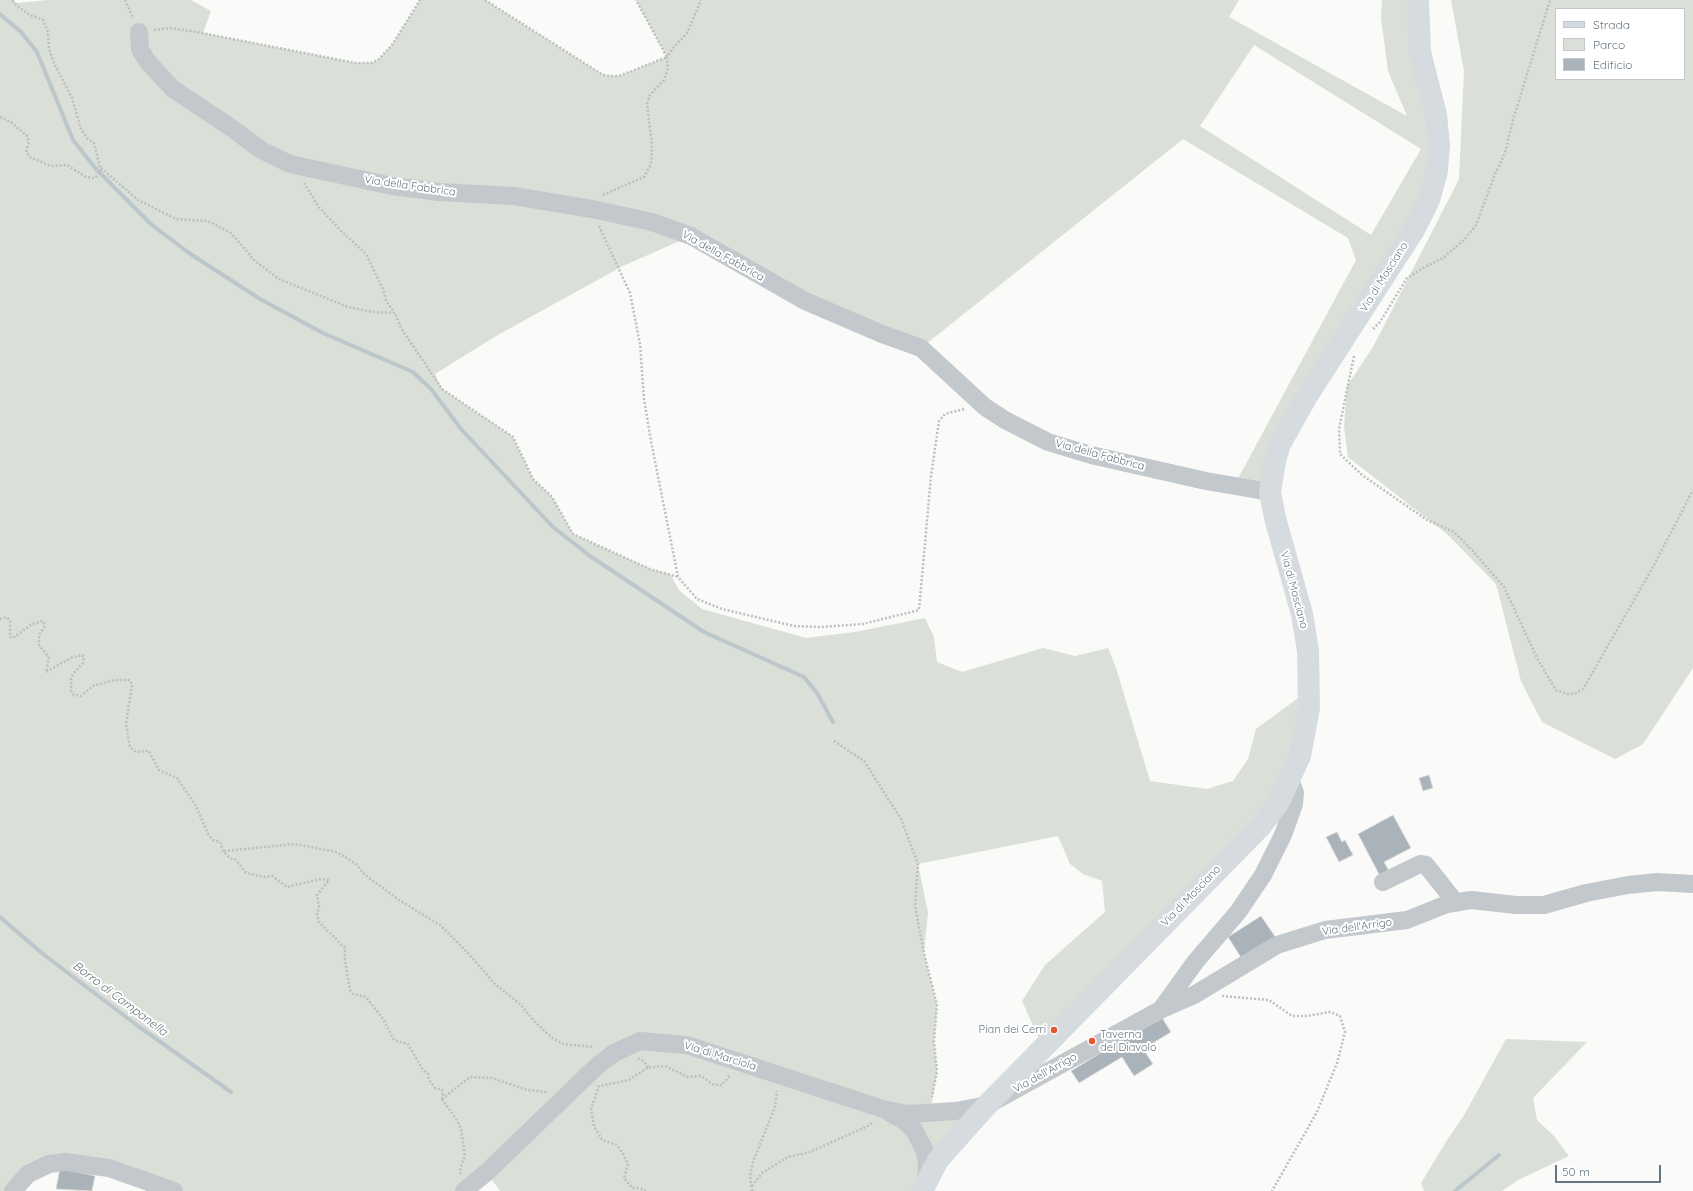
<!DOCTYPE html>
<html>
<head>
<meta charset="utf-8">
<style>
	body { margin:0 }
	#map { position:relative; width:1693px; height:1191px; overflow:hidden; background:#fafaf8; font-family:Quicksand,sans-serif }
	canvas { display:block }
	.legend { position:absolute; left:1555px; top:8px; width:130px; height:72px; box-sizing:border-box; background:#fff; border:1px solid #c1c8cd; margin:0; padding:5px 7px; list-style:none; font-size:12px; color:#657683 }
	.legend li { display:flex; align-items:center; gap:8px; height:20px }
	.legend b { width:20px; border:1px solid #c1c8cd }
	.scale { position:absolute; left:1555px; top:1165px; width:106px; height:18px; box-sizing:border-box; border:2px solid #657683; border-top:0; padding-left:5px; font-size:12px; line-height:14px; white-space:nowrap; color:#657683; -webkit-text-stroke:3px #fff; paint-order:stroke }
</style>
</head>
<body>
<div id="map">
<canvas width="1693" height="1191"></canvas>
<ul class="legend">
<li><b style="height:5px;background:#d6dbdf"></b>Strada</li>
<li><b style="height:11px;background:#dadfd7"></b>Parco</li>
<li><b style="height:11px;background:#aab3b9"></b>Edificio</li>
</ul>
<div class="scale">50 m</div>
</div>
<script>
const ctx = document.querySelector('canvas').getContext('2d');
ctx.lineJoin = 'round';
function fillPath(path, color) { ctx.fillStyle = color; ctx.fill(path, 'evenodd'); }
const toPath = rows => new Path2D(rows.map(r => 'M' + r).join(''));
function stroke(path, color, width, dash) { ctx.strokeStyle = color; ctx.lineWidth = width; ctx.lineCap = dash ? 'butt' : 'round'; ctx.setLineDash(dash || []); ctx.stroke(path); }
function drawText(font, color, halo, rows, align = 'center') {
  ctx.font = font + ' Quicksand,sans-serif'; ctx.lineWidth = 4; ctx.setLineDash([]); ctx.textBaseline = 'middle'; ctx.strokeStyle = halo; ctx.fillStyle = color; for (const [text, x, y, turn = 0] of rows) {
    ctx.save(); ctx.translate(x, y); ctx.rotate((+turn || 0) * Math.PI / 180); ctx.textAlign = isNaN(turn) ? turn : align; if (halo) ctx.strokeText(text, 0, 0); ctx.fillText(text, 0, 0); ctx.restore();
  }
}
const green = toPath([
	[0,0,14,0,16,3,48,0,191,0,211,11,203,33,356,63,371,63,378,60,392,45,420,0,485,0,603,75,619,76,667,57,636,0,1239,0,1229,17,1407,116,1388,71,1381,18,1382,0,1418,0,1437,171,1330,362,1270,492,1234,486,1356,260,1348,238,1183,139,921,348,691,236,623,266,496,336,435,374,442,389,513,437,533,479,552,497,573,534,650,569,670,574,679,590,702,609,806,638,855,632,925,618,934,637,937,662,962,672,1043,648,1075,656,1108,648,1116,668,1150,781,1207,789,1233,781,1248,759,1256,729,1309,690,1290,778,1043,1048,1022,1001,1045,965,1105,912,1102,881,1083,874,1070,864,1058,836,918,864,928,912,924,953,937,1005,934,1041,937,1071,930,1114,987,1105,958,1136,932,1191,500,1191,487,1173,464,1191,174,1191,65,1162,22,1181,25,1191,0,1191],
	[1254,45,1421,149,1371,235,1200,126],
	[1451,0,1693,0,1693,668,1643,744,1615,759,1542,722,1521,681,1496,584,1447,534,1348,457,1344,427,1347,386,1373,347,1459,179,1464,71],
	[1556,9,1684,9,1684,79,1556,79],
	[1506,1039,1587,1042,1533,1098,1537,1120,1554,1136,1569,1156,1520,1179,1502,1191,1424,1191,1421,1183,1449,1137,1463,1117]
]);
const stream = toPath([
	[0,14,21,32,37,52,73,140,96,169,152,225,189,253,260,299,323,333,413,372,431,389,461,429,553,527,590,556,704,632,804,677,817,693,833,722],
	[0,917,43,954,138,1026,231,1092],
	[1455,1191,1499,1155]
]);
const building = toPath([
	[1429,775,1433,788,1423,791,1419,778,1429,775],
	[1393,815,1411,848,1384,862,1389,871,1380,876,1358,834,1393,815],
	[1337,832,1342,842,1345,840,1353,855,1339,862,1326,837,1337,832],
	[1261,916,1276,938,1242,959,1228,937,1261,916],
	[1161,1016,1171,1032,1143,1049,1153,1064,1134,1076,1122,1057,1079,1083,1071,1071,1161,1016],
	[60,1168,95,1176,92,1191,56,1189,60,1168]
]);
const path = toPath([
	[125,0,133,18],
	[485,0,603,75,611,76,619,76,667,57,636,0],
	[154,30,171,28,202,33,356,63,371,63,378,60,392,45,420,0],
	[0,117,11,122,27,136,29,141,26,152,30,157,51,166,67,165,86,177,95,178,101,171,94,143,88,139,81,129,72,98,53,61,49,49,48,32,43,20,30,15,17,6,12,0],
	[101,168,138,200,176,219,208,221,231,233,255,261,279,279,348,307,372,312,395,313,401,328,442,389,513,437,533,479,552,497,573,534,650,569,678,577],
	[304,183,318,206,341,231,366,254,383,289,386,301,394,312],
	[603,195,644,177,651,164,652,145,647,104,650,95,664,80,668,68,667,57,673,48,687,33,701,0],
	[599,226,630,293,640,344,644,399,651,441,678,577,697,599,722,609,794,626,821,627,863,624,919,610,931,476,939,421,945,414,964,409],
	[1373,329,1380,322,1407,278,1423,268,1443,258,1465,239,1476,225,1495,174,1505,153,1513,120,1550,0],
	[1354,356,1339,429,1340,454,1362,475,1427,520,1454,532,1473,551,1504,587,1538,660,1556,690,1568,694,1576,693,1583,689,1653,567,1693,490],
	[0,619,6,617,10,620,10,637,13,638,32,624,43,621,45,626,39,635,39,645,49,657,46,672,71,658,82,655,84,657,83,663,73,674,71,679,71,691,74,695,81,696,93,686,114,680,130,680,132,685,126,724,130,747,136,752,149,751,159,770,177,778,196,806,208,834,213,840,220,842,223,851,230,858,236,860,246,873,265,877,272,876,287,887,321,879,329,880,317,895,319,907,317,915,319,922,345,948,345,961,350,990,353,994,366,997,383,1019,394,1040,408,1044,423,1070,428,1074,429,1080,435,1088,442,1090,443,1093,442,1099],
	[834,741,864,761,901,819,918,864,915,906,924,953,937,1005,934,1041,937,1071,932,1097],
	[224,851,295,844,337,852,356,864,364,874,399,900,440,925,467,952,495,984,520,1004,535,1022,552,1038,563,1044,594,1047],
	[1222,996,1269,1000,1292,1016,1307,1016,1330,1012,1340,1016,1345,1032,1337,1063,1317,1112,1272,1191],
	[638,1058,643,1061,649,1068],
	[442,1099,470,1077,492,1078,527,1090,548,1092],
	[442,1099,458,1122,461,1129,465,1155,460,1170,461,1174],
	[752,1186,762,1173,788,1157,810,1152,870,1125,872,1122],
	[646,1191,639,1188,632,1188,624,1178,628,1164,623,1154,617,1145,602,1140,594,1126,591,1109,599,1086,629,1080,647,1068,665,1066,688,1077,701,1076,714,1085,722,1085,730,1075],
	[752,1191,750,1176,753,1162,775,1107,777,1091]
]);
const minor = toPath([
	[139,32,140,49,147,61,173,89,233,129,261,150,290,164,392,186,439,192,514,196,592,209,652,222,691,236,805,301,882,334,921,348,985,407,1005,420,1048,442,1091,455,1206,481,1270,492],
	[1383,882,1420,864,1426,865,1456,903],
	[1162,1008,1196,961,1238,912,1263,875,1283,835,1294,804,1295,793,1290,778],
	[890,1113,903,1120,914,1130,924,1149,927,1162,926,1181],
	[13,1191,28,1174,49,1164,65,1162,109,1168,174,1191],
	[464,1191,487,1172,597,1066,614,1053,640,1041,687,1045,883,1109,908,1114,956,1111,987,1105,1162,1009,1194,995,1277,945,1325,930,1407,920,1447,904,1471,900,1516,905,1544,905,1586,893,1628,885,1657,882,1693,884]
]);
const major = toPath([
	[922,1191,938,1160,987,1105,1261,826,1279,802,1300,756,1309,708,1308,651,1302,614,1275,518,1270,492,1275,461,1280,444,1307,396,1414,230,1429,200,1437,171,1439,145,1436,115,1420,52,1418,0]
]);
const markers = [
	[1054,1030,4,"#e4572e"],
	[1092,1041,4,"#e4572e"]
];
const streetNames = [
	["Via della Fabbrica",410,186,8],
	["Via della Fabbrica",723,256,29],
	["Via di Mosciano",1384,277,-58],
	["Via della Fabbrica",1100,455,15],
	["Via di Mosciano",1294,590,75],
	["Via di Mosciano",1191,896,-46],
	["Via dell'Arrigo",1357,927,-8],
	["Via di Marciola",720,1056,17],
	["Via dell'Arrigo",1045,1073,-29]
];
const poiNames = [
	["Pian dei Cerri",1046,1030],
	["Taverna",1100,1035,"left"],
	["del Diavolo",1100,1048,"left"]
];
const waterNames = [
	["Borro di Campanella",120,999,37]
];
fillPath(green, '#dadfd7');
stroke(stream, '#bbc7cb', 4);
fillPath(building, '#aab3b9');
stroke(building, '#dcdcda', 1);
stroke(path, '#bbbfc2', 2.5, [2, 2]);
stroke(minor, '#c3c8cc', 18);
stroke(major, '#d6dbdf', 22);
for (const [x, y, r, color] of markers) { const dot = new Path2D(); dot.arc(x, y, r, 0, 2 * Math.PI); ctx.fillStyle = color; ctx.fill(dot); stroke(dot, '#fff', 1.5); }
drawText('11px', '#657683', '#fff', streetNames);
drawText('11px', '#657683', '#fff', poiNames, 'right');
drawText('italic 12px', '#60757c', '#fff', waterNames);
</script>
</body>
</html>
